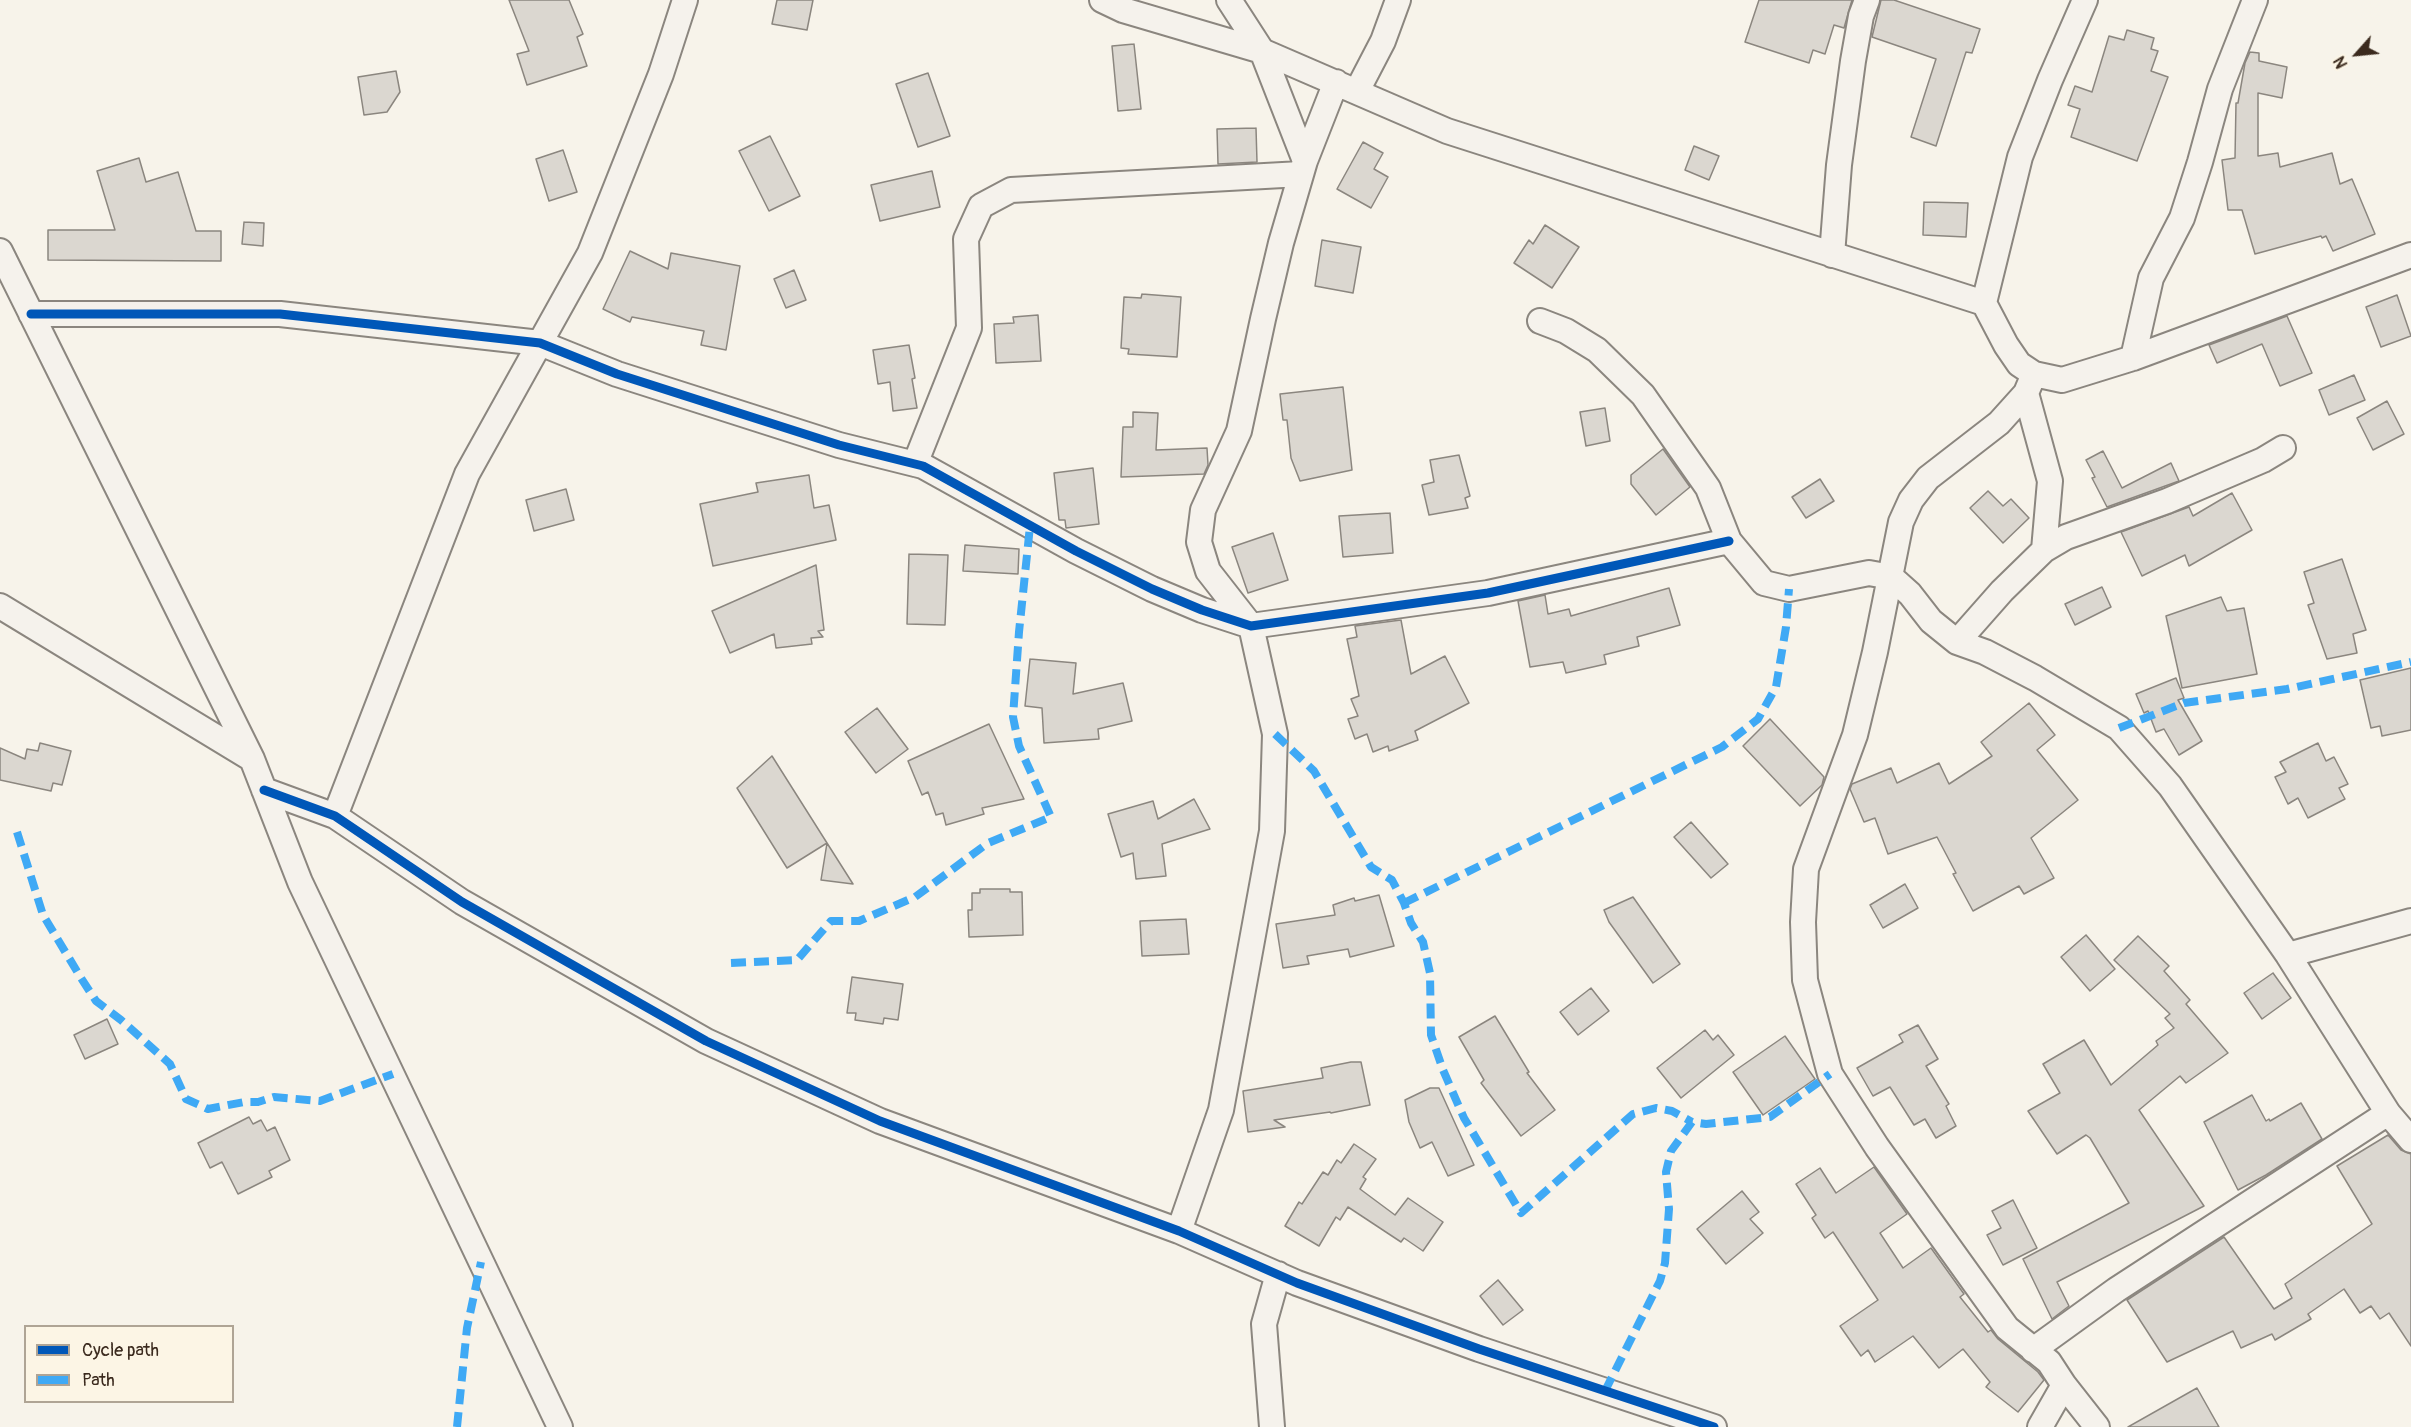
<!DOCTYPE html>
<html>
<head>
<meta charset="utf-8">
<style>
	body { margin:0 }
	#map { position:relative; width:2411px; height:1427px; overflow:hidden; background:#f7f3ea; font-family:Pangolin,sans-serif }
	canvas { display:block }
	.legend { position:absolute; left:24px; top:1325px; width:210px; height:78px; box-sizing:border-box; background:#fcf5e5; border:2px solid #afa495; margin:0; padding:8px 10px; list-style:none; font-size:18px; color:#3b2a1e }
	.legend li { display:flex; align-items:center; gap:12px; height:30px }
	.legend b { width:30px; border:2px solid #afa495 }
	.north { position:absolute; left:2327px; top:24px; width:60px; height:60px; -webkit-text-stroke:4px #fcf5e5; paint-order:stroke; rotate:243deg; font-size:16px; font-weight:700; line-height:24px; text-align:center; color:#3b2a1e }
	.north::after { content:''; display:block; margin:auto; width:21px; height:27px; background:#3b2a1e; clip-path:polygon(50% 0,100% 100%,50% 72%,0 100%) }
</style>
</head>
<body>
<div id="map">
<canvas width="2411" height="1427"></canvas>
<ul class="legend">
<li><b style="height:8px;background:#0057b8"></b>Cycle path</li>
<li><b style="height:8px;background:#3fa9f5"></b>Path</li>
</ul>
<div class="north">N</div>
</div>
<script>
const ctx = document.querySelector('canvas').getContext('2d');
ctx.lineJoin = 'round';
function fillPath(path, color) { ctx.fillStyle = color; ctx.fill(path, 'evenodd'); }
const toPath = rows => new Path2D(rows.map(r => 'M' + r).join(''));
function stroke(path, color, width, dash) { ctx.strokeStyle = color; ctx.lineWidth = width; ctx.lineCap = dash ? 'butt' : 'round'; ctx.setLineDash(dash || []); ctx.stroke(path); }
const building = toPath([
	[509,0,569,0,583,34,577,37,587,66,527,85,517,54,529,51,509,0],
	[777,0,813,0,807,30,772,24,777,0],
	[1759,0,1852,0,1844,28,1834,25,1825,54,1813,50,1809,63,1745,42,1759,0],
	[1881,0,1894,0,1980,29,1972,53,1966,52,1936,146,1911,137,1936,59,1872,37,1881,0],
	[2127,30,2154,38,2151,49,2158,51,2151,71,2168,77,2137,161,2071,137,2080,109,2068,105,2075,86,2092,92,2109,36,2124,40,2127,30],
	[1134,44,1141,109,1118,111,1112,46,1134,44],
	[2250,52,2259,53,2259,61,2287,67,2282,98,2258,93,2258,156,2278,153,2280,167,2332,153,2340,184,2352,179,2375,234,2333,251,2326,236,2322,238,2321,236,2255,254,2242,210,2228,210,2222,160,2235,158,2236,103,2238,103,2245,63,2250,52],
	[396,71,400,92,387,112,364,115,358,77,396,71],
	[928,73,950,136,918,147,896,84,928,73],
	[1256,128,1257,162,1218,164,1217,129,1256,128],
	[770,136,800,196,769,211,739,151,770,136],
	[1363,142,1383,153,1374,169,1388,177,1371,208,1337,189,1363,142],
	[1694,146,1719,156,1709,180,1685,170,1694,146],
	[563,150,577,192,549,201,536,159,563,150],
	[139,158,146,182,178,172,196,231,221,231,221,261,48,260,48,230,115,230,97,171,139,158],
	[932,171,940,207,880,221,871,185,932,171],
	[1924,202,1968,203,1966,237,1923,235,1924,202],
	[244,222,264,223,263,246,242,244,244,222],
	[1545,225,1579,247,1552,288,1514,263,1529,240,1533,244,1545,225],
	[1322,240,1361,247,1353,293,1315,286,1322,240],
	[630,251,668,269,671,253,740,266,726,350,701,345,704,331,632,317,630,322,603,309,630,251],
	[794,270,806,300,786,308,774,279,794,270],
	[1142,294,1181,297,1177,357,1128,354,1129,349,1121,348,1124,297,1141,298,1142,294],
	[2397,295,2411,336,2381,347,2366,307,2397,295],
	[1038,315,1041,361,996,363,994,324,1014,323,1013,317,1038,315],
	[2287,316,2312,373,2280,386,2262,344,2217,363,2209,345,2287,316],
	[909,345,915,378,912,379,917,408,893,411,890,382,878,384,873,350,909,345],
	[2354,375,2365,400,2329,415,2319,390,2354,375],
	[1343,387,1352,470,1300,481,1291,458,1287,420,1283,420,1280,394,1343,387],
	[2387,401,2404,434,2373,450,2357,418,2387,401],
	[1605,408,1610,441,1586,446,1580,412,1605,408],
	[1133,412,1158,413,1156,450,1207,448,1208,465,1204,474,1121,477,1123,427,1133,427,1133,412],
	[1663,449,1690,487,1656,515,1631,484,1631,475,1663,449],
	[2103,451,2122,488,2171,463,2179,481,2107,507,2092,478,2095,477,2086,460,2103,451],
	[1459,455,1470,496,1465,498,1468,508,1429,515,1422,485,1434,482,1430,460,1459,455],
	[1093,468,1099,524,1066,528,1065,520,1059,520,1054,473,1093,468],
	[809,475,814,508,829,505,836,540,713,566,700,504,758,492,756,483,809,475],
	[1820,479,1834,501,1806,518,1792,497,1820,479],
	[566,489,574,520,534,531,526,500,566,489],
	[1988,491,2003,506,2011,499,2029,518,2003,543,1970,508,1988,491],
	[2232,493,2252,530,2189,566,2185,555,2142,576,2121,532,2189,507,2193,516,2232,493],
	[1390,513,1393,553,1343,557,1339,516,1390,513],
	[1273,533,1288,580,1248,593,1232,547,1273,533],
	[965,545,1019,549,1018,574,963,571,965,545],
	[909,554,948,555,945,625,907,624,909,554],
	[2342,559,2366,630,2353,634,2357,653,2327,659,2308,605,2314,603,2304,572,2342,559],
	[816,565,824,630,818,631,823,637,811,638,812,644,776,648,774,634,730,653,712,611,816,565],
	[2102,587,2111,607,2075,625,2065,604,2102,587],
	[1669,588,1680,625,1637,637,1639,646,1604,655,1606,664,1566,673,1563,662,1530,667,1518,601,1545,595,1548,614,1569,609,1571,616,1669,588],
	[2221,597,2227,611,2244,608,2257,674,2182,688,2166,616,2221,597],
	[1401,620,1411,674,1445,656,1469,703,1415,731,1418,740,1389,751,1388,746,1373,752,1367,734,1355,739,1348,719,1358,716,1351,699,1359,696,1347,639,1357,637,1355,626,1401,620],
	[1030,659,1076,663,1073,694,1123,683,1132,721,1098,729,1099,739,1044,743,1042,708,1025,706,1030,659],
	[2411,668,2411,730,2382,736,2380,726,2371,728,2360,680,2411,668],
	[2176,678,2184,698,2178,700,2202,741,2179,755,2164,729,2156,732,2148,711,2144,713,2136,694,2176,678],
	[2029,703,2055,735,2037,750,2078,800,2031,838,2054,878,2024,894,2019,886,1973,911,1953,874,1956,873,1937,837,1888,854,1875,818,1864,822,1850,789,1852,784,1891,768,1897,783,1939,763,1949,784,1992,756,1981,742,2029,703],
	[877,708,908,749,876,773,845,732,877,708],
	[1770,719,1824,777,1822,785,1800,806,1743,746,1770,719],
	[989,724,1024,799,982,808,984,814,946,825,943,813,936,815,928,792,922,795,908,761,989,724],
	[40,743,71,751,62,785,53,783,51,791,0,780,0,748,25,759,27,749,38,751,40,743],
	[2318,743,2326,761,2334,757,2348,784,2339,788,2345,799,2308,818,2298,798,2288,804,2275,777,2286,772,2280,762,2318,743],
	[772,756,827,843,853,884,821,880,827,843,787,868,737,788,772,756],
	[1194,799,1210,829,1162,844,1166,876,1136,879,1133,853,1121,857,1108,814,1153,801,1158,819,1194,799],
	[1691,822,1728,864,1711,878,1674,837,1691,822],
	[1905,884,1918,908,1883,928,1870,905,1905,884],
	[980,889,1010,889,1010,892,1022,892,1023,935,969,937,968,910,972,910,972,893,980,893,980,889],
	[1379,895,1394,946,1350,957,1348,949,1307,956,1309,964,1283,968,1276,924,1335,915,1333,905,1354,898,1355,901,1379,895],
	[1633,897,1680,964,1653,983,1609,922,1604,910,1633,897],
	[1186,919,1189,954,1142,956,1140,921,1186,919],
	[2086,935,2115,969,2090,991,2061,957,2086,935],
	[2138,936,2169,966,2164,971,2190,1000,2186,1004,2228,1053,2186,1083,2180,1076,2139,1110,2204,1206,2057,1282,2069,1306,2052,1319,2023,1259,2129,1203,2090,1138,2086,1135,2057,1154,2028,1111,2060,1093,2043,1064,2084,1040,2111,1085,2158,1045,2156,1041,2174,1028,2165,1018,2170,1014,2114,960,2138,936],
	[2273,973,2291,998,2262,1019,2244,993,2273,973],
	[852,977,903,984,898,1020,884,1018,883,1024,855,1020,856,1013,847,1013,852,977],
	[1591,988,1609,1011,1578,1035,1560,1012,1591,988],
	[1495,1016,1529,1072,1527,1073,1555,1110,1521,1136,1481,1083,1484,1080,1459,1037,1495,1016],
	[107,1019,118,1044,85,1059,74,1035,107,1019],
	[1918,1025,1938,1059,1926,1066,1949,1104,1946,1106,1956,1126,1936,1138,1925,1119,1914,1125,1890,1087,1873,1096,1857,1068,1903,1042,1899,1035,1918,1025],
	[1705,1030,1713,1040,1718,1035,1734,1055,1681,1098,1657,1068,1705,1030],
	[1785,1036,1815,1079,1763,1115,1733,1072,1785,1036],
	[1351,1062,1361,1062,1370,1105,1331,1113,1330,1112,1274,1120,1285,1127,1248,1132,1243,1091,1323,1078,1321,1068,1351,1062],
	[1430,1088,1439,1088,1474,1165,1448,1176,1432,1142,1420,1148,1409,1122,1405,1100,1430,1088],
	[2252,1095,2266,1121,2269,1119,2270,1121,2301,1103,2322,1139,2266,1175,2238,1190,2204,1122,2252,1095],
	[249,1117,253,1124,261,1120,267,1131,275,1127,290,1160,269,1171,272,1177,238,1194,222,1162,210,1168,198,1143,249,1117],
	[2388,1135,2401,1150,2411,1154,2411,1346,2389,1313,2380,1319,2371,1306,2360,1313,2344,1289,2308,1314,2311,1319,2275,1340,2272,1334,2241,1348,2233,1331,2167,1362,2127,1300,2224,1237,2274,1309,2292,1298,2285,1284,2372,1224,2337,1166,2388,1135],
	[1354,1144,1376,1159,1363,1177,1366,1179,1360,1189,1395,1215,1408,1198,1443,1222,1423,1251,1404,1238,1401,1242,1348,1207,1340,1220,1336,1217,1319,1246,1285,1226,1299,1202,1302,1204,1323,1172,1328,1175,1337,1160,1341,1163,1354,1144],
	[1874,1167,1907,1214,1880,1233,1903,1268,1931,1248,1964,1294,1960,1297,1988,1332,1991,1330,1998,1339,2038,1372,2044,1380,2018,1412,1986,1387,1990,1382,1963,1349,1939,1368,1913,1336,1875,1362,1868,1350,1861,1356,1840,1326,1878,1300,1833,1232,1825,1238,1812,1218,1816,1215,1796,1184,1820,1168,1836,1193,1874,1167],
	[1742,1191,1759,1212,1750,1219,1763,1233,1726,1264,1697,1229,1742,1191],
	[2013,1200,2037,1248,2003,1265,1987,1235,2001,1228,1992,1211,2013,1200],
	[1498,1280,1523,1310,1503,1325,1480,1296,1498,1280],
	[2197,1388,2219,1427,2128,1427,2197,1388]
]);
const street = toPath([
	[1102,0,1123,10,1262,51,1447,131,1984,303,2006,345,2019,364,2034,374,2062,380,2133,358,2411,255],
	[1357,91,1383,41,1398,0],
	[1305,161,1336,82],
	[0,251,252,759,300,882,560,1427],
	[1832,255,1839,165,1853,61,1861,16,1867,0],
	[1984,303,2020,157,2050,80,2085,0],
	[31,314,280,314,540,343,617,374,839,445,923,466,1076,551,1152,589,1202,610,1251,626,1488,593,1729,541],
	[1540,321,1566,331,1597,350,1643,395,1708,488,1729,541,1764,583,1789,589,1869,573,1891,577,1910,594,1931,621,1957,642,1985,652,2035,678,2119,728,2170,786,2288,955,2388,1113,2411,1140],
	[2133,358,2151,278,2182,218,2200,162,2220,89,2255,0],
	[2034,374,2026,393,1999,423,1928,478,1911,500,1901,522,1875,652,1855,735,1806,869,1803,922,1805,980,1830,1074,1877,1147,2007,1328,2049,1362,2064,1385,2097,1427],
	[2026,393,2050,481,2044,550],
	[915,464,969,328,966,239,981,206,1011,190,1301,174],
	[0,606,252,759],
	[1957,642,2002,591,2044,550,2066,537,2167,501,2263,460,2283,448],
	[264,790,335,816,462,902,706,1041,880,1121,1179,1231,1297,1283,1479,1349,1714,1427],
	[335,816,467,474,590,253,661,74,685,0],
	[2288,955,2411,921],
	[1179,1231,1221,1110,1272,831,1275,734,1251,626,1208,571,1199,542,1203,510,1239,431,1263,319,1281,243,1305,161,1262,51,1229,0],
	[2033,1350,2116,1290,2388,1113],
	[1272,1427,1264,1324,1278,1274],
	[2040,1427,2064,1385]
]);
const quiet = toPath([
	[2119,728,2184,703,2287,689,2411,662],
	[1275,734,1314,771,1371,867,1392,880,1404,903,1411,923,1423,942,1430,973,1431,1035,1443,1070,1464,1118,1521,1213,1633,1114,1656,1108,1672,1111,1692,1122],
	[17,832,43,915,81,978,96,1001,121,1020,170,1064,186,1099,208,1109,244,1102,258,1102,274,1097,320,1101,393,1074],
	[1404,903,1722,747,1758,719,1776,687,1786,627,1789,589],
	[731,963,797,960,831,921,859,921,915,897,988,843,1051,817,1019,746,1013,717,1019,632,1030,526],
	[1605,1391,1660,1281,1665,1263,1669,1209,1666,1172,1671,1151,1692,1122,1706,1124,1770,1117,1830,1074],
	[457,1427,467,1328,481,1262]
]);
const cycleway = toPath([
	[31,314,280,314,540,343,617,374,839,445,923,466,1076,551,1152,589,1202,610,1251,626,1488,593,1729,541],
	[264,790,335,816,462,902,706,1041,880,1121,1179,1231,1297,1283,1479,1349,1714,1427]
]);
fillPath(building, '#dbd7d0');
stroke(building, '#8b867f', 1.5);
stroke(street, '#8b867f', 28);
stroke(street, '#f5f2ec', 24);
stroke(quiet, '#3fa9f5', 8, [15, 8]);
stroke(cycleway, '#0057b8', 9);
</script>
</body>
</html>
